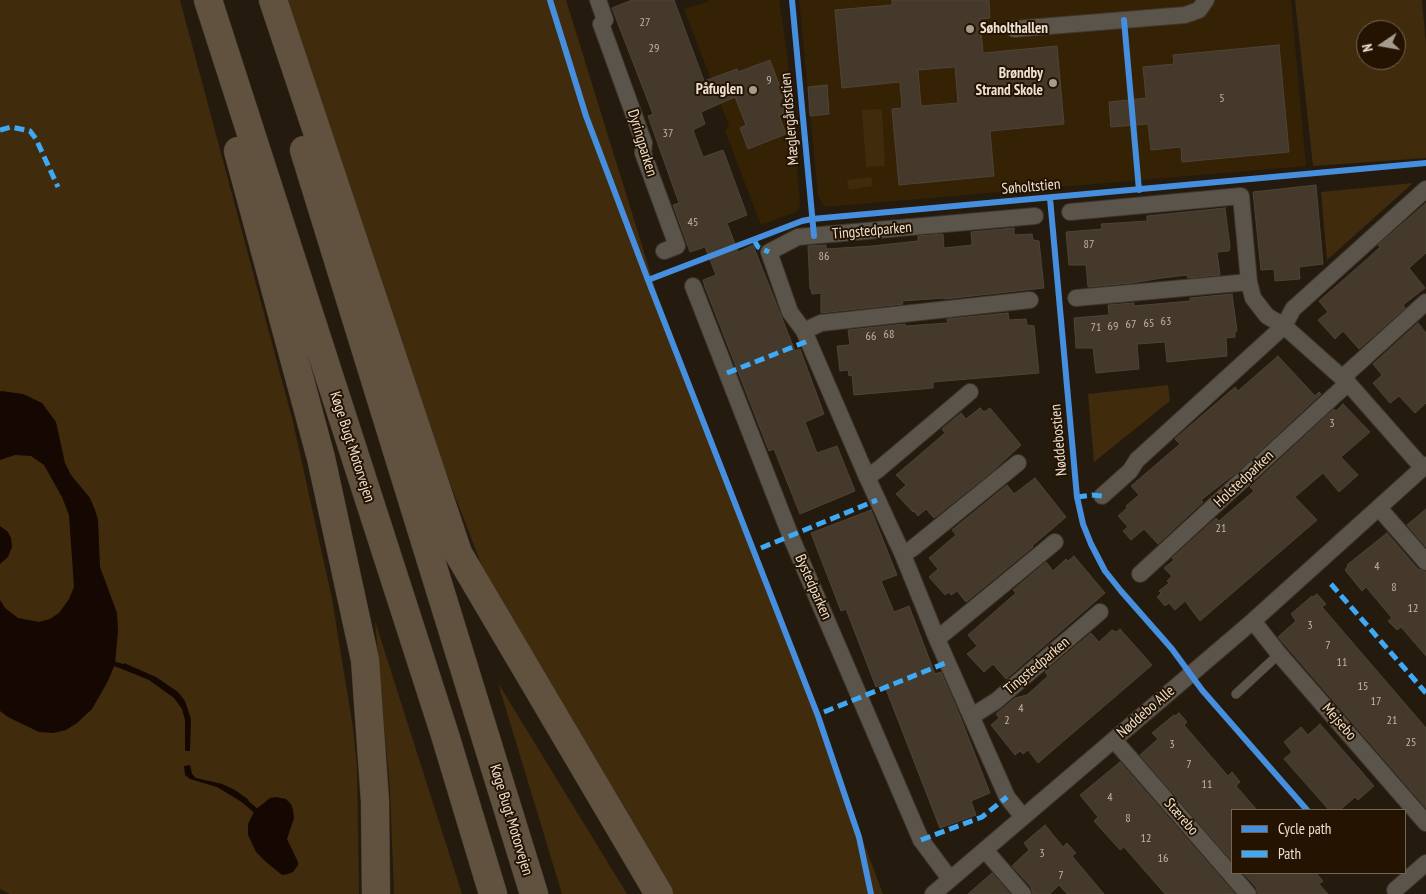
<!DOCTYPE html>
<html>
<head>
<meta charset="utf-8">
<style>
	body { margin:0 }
	#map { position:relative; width:1426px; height:894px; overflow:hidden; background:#241b0e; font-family:"PT Sans Narrow",sans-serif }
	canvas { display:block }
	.legend { position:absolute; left:1231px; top:809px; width:175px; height:65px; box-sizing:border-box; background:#241300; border:1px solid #746554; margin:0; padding:6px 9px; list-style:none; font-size:15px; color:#ece0d2 }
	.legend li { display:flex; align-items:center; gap:10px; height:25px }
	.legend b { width:25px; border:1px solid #746554 }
	.north { position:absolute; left:1356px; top:20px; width:50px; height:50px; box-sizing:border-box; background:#241300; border:1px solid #746554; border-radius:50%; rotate:258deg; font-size:14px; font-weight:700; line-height:20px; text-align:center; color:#ece0d2 }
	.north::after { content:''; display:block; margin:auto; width:18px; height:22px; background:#a69b8d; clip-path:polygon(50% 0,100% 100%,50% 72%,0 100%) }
</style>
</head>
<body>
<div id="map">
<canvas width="1426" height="894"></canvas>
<ul class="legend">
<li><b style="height:6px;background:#468fdf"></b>Cycle path</li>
<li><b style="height:6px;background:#3fa9f5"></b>Path</li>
</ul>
<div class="north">N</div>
</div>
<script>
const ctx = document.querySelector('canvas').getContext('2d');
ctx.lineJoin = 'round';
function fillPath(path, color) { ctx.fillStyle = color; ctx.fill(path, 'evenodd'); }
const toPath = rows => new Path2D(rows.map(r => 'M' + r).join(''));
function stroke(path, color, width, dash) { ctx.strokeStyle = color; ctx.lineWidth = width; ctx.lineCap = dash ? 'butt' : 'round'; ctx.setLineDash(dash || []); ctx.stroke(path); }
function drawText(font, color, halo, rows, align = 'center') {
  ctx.font = font + ' "PT Sans Narrow",sans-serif'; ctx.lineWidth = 4; ctx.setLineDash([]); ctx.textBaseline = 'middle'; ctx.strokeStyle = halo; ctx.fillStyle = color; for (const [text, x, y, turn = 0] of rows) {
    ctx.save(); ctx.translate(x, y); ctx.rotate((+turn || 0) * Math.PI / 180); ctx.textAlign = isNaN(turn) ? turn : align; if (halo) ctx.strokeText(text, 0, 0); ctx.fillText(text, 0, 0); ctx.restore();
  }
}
const built = toPath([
	[708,0,779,0,787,53,800,205,796,212,761,225,725,131,729,126,684,9,708,2],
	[799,0,1291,0,1306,166,825,207,818,196]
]);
const green = toPath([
	[0,0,180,0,293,422,332,599,353,728,357,766,359,894,10,894,0,889],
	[285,0,566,0,658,297,883,894,669,894,484,571,448,478,338,161],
	[1295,0,1422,0,1426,46,1426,158,1313,166],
	[1366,30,1396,30,1396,60,1366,60],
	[882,109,885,166,866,167,862,110],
	[871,177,873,186,849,190,847,180],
	[1413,183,1327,260,1321,192],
	[1168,385,1170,401,1094,462,1088,394],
	[375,621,462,894,394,894,390,791],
	[498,683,627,894,562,894]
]);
const water = toPath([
	[1,391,23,394,42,403,56,422,65,463,71,475,90,498,95,510,98,520,100,567,117,613,118,631,115,664,108,681,92,709,77,723,66,730,53,733,39,732,8,717,0,711,0,600,5,608,18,618,39,622,50,619,59,613,69,599,74,587,69,515,62,497,44,465,31,456,15,455,0,460,0,392],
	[0,526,8,532,11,538,12,547,8,557,0,564],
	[124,663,156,677,178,692,185,701,191,719,190,751,185,751,185,720,182,709,174,698,149,680,122,669],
	[190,765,192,774,196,778,222,784,235,790,249,800,245,804,217,787,190,779,185,775,184,766],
	[276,797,286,799,291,804,293,810,294,818,287,839,298,862,298,865,293,872,288,874,282,875,265,861,256,852,248,835,248,824,255,810,270,798]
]);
const stream = toPath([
	[115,664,130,669],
	[242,799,255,810]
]);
const building = toPath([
	[632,0,674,0,704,81,737,69,738,72,770,60,784,98,780,99,785,113,779,115,786,134,748,149,740,128,746,125,735,97,701,112,705,124,693,130,703,157,723,150,747,215,727,223,738,252,753,245,795,351,800,349,824,414,805,422,817,453,837,446,855,491,800,514,774,449,769,451,705,287,703,280,716,275,705,247,690,252,673,205,679,203,648,116,653,114,612,8,632,0],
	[892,0,989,0,990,18,980,19,983,53,1057,46,1064,124,990,131,994,176,899,185,892,109,902,108,900,82,842,88,835,10,892,5,892,0],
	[955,67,958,103,921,106,918,70,955,67],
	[1279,45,1289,152,1182,162,1181,147,1151,150,1148,124,1111,127,1109,102,1146,98,1143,67,1174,64,1173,55,1279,45],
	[827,85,829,114,810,116,808,87,827,85],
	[1316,185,1323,264,1299,267,1300,279,1275,281,1274,269,1261,270,1253,192,1316,185],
	[1426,203,1426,253,1409,268,1425,288,1403,305,1405,308,1359,349,1343,331,1335,339,1318,320,1328,312,1319,301,1367,259,1380,247,1378,245,1426,203],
	[1225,208,1230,247,1229,251,1217,252,1220,275,1188,278,1187,275,1162,278,1132,283,1088,287,1086,265,1069,265,1066,232,1102,229,1101,224,1147,221,1147,216,1225,208],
	[1014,228,1014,235,1032,234,1033,240,1039,241,1044,288,945,299,945,298,902,301,903,304,821,313,821,293,812,294,811,289,810,289,808,246,826,245,826,249,872,246,918,241,918,236,943,234,944,248,972,245,971,232,1014,228],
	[1232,294,1237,331,1235,331,1235,337,1226,338,1227,356,1167,362,1165,342,1137,344,1139,369,1096,373,1093,348,1076,348,1074,318,1109,315,1108,305,1134,303,1134,306,1190,301,1190,298,1232,294],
	[1008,313,1009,320,1026,319,1027,325,1034,326,1039,373,933,382,933,388,854,395,852,375,849,376,848,370,840,371,837,346,850,345,848,330,905,324,905,326,948,323,947,319,1008,313],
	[1418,323,1426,333,1426,403,1415,413,1399,396,1390,403,1373,383,1382,375,1373,364,1418,323],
	[1278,356,1315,396,1319,392,1321,394,1237,472,1201,500,1203,502,1158,544,1144,529,1131,540,1123,531,1128,527,1118,516,1127,508,1126,506,1139,495,1131,486,1180,444,1175,439,1176,438,1235,387,1238,391,1278,356],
	[1343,404,1370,432,1341,457,1358,475,1339,492,1323,473,1295,497,1317,520,1200,621,1185,601,1175,610,1169,603,1165,606,1157,597,1161,593,1159,591,1169,583,1167,581,1172,576,1164,568,1174,560,1172,558,1216,518,1219,521,1254,491,1250,487,1334,409,1336,411,1343,404],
	[980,408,984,412,990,408,1021,445,994,470,934,518,926,509,918,516,914,511,913,512,896,494,906,485,896,475,945,433,942,429,961,413,966,419,980,408],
	[1035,478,1066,517,1032,546,1033,547,966,602,957,591,951,595,949,592,945,595,929,577,938,569,929,558,956,535,952,530,1007,485,1014,494,1035,478],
	[1426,509,1426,547,1407,525,1426,509],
	[871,510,897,575,881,581,894,612,909,606,935,674,941,672,960,716,990,793,971,801,976,815,940,828,884,684,876,687,846,609,841,611,811,533,871,510],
	[1387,533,1418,569,1426,572,1426,656,1401,627,1397,630,1388,621,1392,618,1366,587,1362,591,1345,570,1348,566,1347,565,1387,533],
	[1074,556,1105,593,1006,679,993,664,984,672,967,654,977,646,968,635,1016,593,1013,590,1046,562,1053,571,1066,559,1068,561,1074,556],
	[1317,594,1326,604,1322,607,1426,728,1426,808,1278,637,1296,621,1291,614,1312,596,1313,597,1317,594],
	[1120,629,1152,665,1038,763,1028,750,1023,754,1020,751,1015,755,991,725,999,718,996,714,1015,698,1027,695,1048,676,1045,672,1091,633,1099,642,1112,630,1116,632,1120,629],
	[1179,713,1187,722,1184,725,1228,776,1232,772,1240,782,1236,786,1257,810,1232,810,1232,861,1140,755,1158,739,1152,733,1174,715,1175,716,1179,713],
	[1320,724,1374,786,1358,800,1355,797,1340,810,1329,810,1284,759,1292,752,1284,742,1301,727,1308,735,1320,724],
	[1120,762,1235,894,1165,894,1124,847,1120,850,1102,830,1094,821,1098,817,1080,795,1120,762],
	[1045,825,1063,847,1067,843,1076,853,1072,856,1104,894,1067,894,1059,885,1050,894,1033,894,1031,887,1012,866,1029,850,1024,843,1045,825],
	[992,873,1010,894,968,894,992,873],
	[1243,873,1316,873,1323,881,1319,884,1328,894,1258,894,1256,887,1243,873]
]);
const lane = toPath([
	[1236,694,1279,654]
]);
const street = toPath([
	[598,0,605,20,601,24,644,143,643,153,677,246,664,251],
	[1014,29,1185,15,1199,10,1206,0],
	[1070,212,1241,196,1249,282,1253,298,1267,316,1284,326,1348,383,1422,467],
	[693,286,791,537,921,840,950,879],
	[1076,298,1249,282],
	[804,331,821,323,1030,300],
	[1342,378,1426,302],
	[867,477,879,469,970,392],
	[1102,496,1130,471,1137,460,1284,326,1293,309,1426,189],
	[1379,508,1426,562],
	[903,555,913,548,1018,463],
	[1140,574,1348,383],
	[1253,621,1279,654,1426,823],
	[937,639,1055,542],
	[972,716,996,701,1100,612],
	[1114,740,1248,894],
	[1023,817,1007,797,937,639,903,555,867,477,804,331,790,312,769,252,798,237,1035,216],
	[985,850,1023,894],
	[1395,890,1426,863],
	[933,894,1253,621,1426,465]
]);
const highway = toPath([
	[208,0,445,735,493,894],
	[273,0,458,553,659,894],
	[304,150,534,894],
	[238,151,321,458,365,660,375,801,376,894]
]);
const quiet = toPath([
	[0,130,11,127,30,131,36,139,58,187],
	[754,240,758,247,769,252],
	[727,373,808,341],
	[1077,497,1092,495,1102,496],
	[761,548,877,500],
	[1331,584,1426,693],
	[824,712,948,662],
	[921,840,982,817,1007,797]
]);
const cycleway = toPath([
	[550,0,586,116,648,280,818,716,859,837,871,894],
	[792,0,814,236],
	[1124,20,1139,190],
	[1050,198,1077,497,1083,524,1091,544,1105,571,1121,591,1172,649,1202,690,1307,810],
	[648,280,802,221,812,219,1426,163]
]);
const markers = [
	[970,29,5,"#a69b8d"],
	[1053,83,5,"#a69b8d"],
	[753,90,5,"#a69b8d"]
];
const numberNames = [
	["27",645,23],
	["29",654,49],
	["9",769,81],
	["5",1222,99],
	["37",668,134],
	["45",693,223],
	["87",1089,245],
	["86",824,257],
	["63",1166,322],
	["65",1149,324],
	["67",1131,325],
	["69",1113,327],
	["71",1096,328],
	["68",889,335],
	["66",871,337],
	["3",1332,424],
	["21",1221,529],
	["4",1377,567],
	["8",1394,588],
	["12",1413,609],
	["3",1310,626],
	["7",1328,646],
	["11",1342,663],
	["15",1363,687],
	["17",1376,702],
	["4",1021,709],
	["2",1007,721],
	["21",1392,721],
	["25",1411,743],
	["3",1172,745],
	["7",1189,765],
	["11",1207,785],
	["4",1110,798],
	["8",1128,819],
	["12",1146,839],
	["3",1042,854],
	["16",1163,859],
	["7",1061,876]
];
const poiNames = [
	["Søholthallen",980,29,"left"],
	["Brøndby",1043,74],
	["Strand Skole",1043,91],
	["Påfuglen",743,90]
];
const streetNames = [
	["Mæglergårdsstien",790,119,-95],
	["Dyringparken",642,143,73],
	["Søholtstien",1031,187,-5],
	["Tingstedparken",872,231,-5],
	["Nøddebostien",1059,440,-95],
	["Køge Bugt Motorvejen",352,447,72],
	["Holstedparken",1244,479,-43],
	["Bystedparken",813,587,66],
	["Tingstedparken",1037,666,-40],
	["Nøddebo Alle",1146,712,-41],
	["Mejsebo",1339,722,49],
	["Stærebo",1181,817,49],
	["Køge Bugt Motorvejen",511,820,73]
];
fillPath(built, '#352104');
fillPath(green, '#412b0d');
fillPath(water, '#150701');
stroke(stream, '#150701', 5);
fillPath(building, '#44392b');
stroke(building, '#4d4439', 1);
stroke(lane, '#3e362e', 10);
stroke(street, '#3e362e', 18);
stroke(highway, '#3e362e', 29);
stroke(lane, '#5b544a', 9);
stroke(street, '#5b544a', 16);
stroke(highway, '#60523f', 28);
stroke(quiet, '#3fa9f5', 5, [10, 5]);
stroke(cycleway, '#468fdf', 6);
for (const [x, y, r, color] of markers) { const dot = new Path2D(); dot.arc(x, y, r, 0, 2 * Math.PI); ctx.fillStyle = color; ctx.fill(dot); stroke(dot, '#241300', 2); }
drawText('12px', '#c2b6a8', null, numberNames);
drawText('bold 15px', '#ece0d2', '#241300', poiNames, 'right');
drawText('15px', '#ece0d2', '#241300', streetNames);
</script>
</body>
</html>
